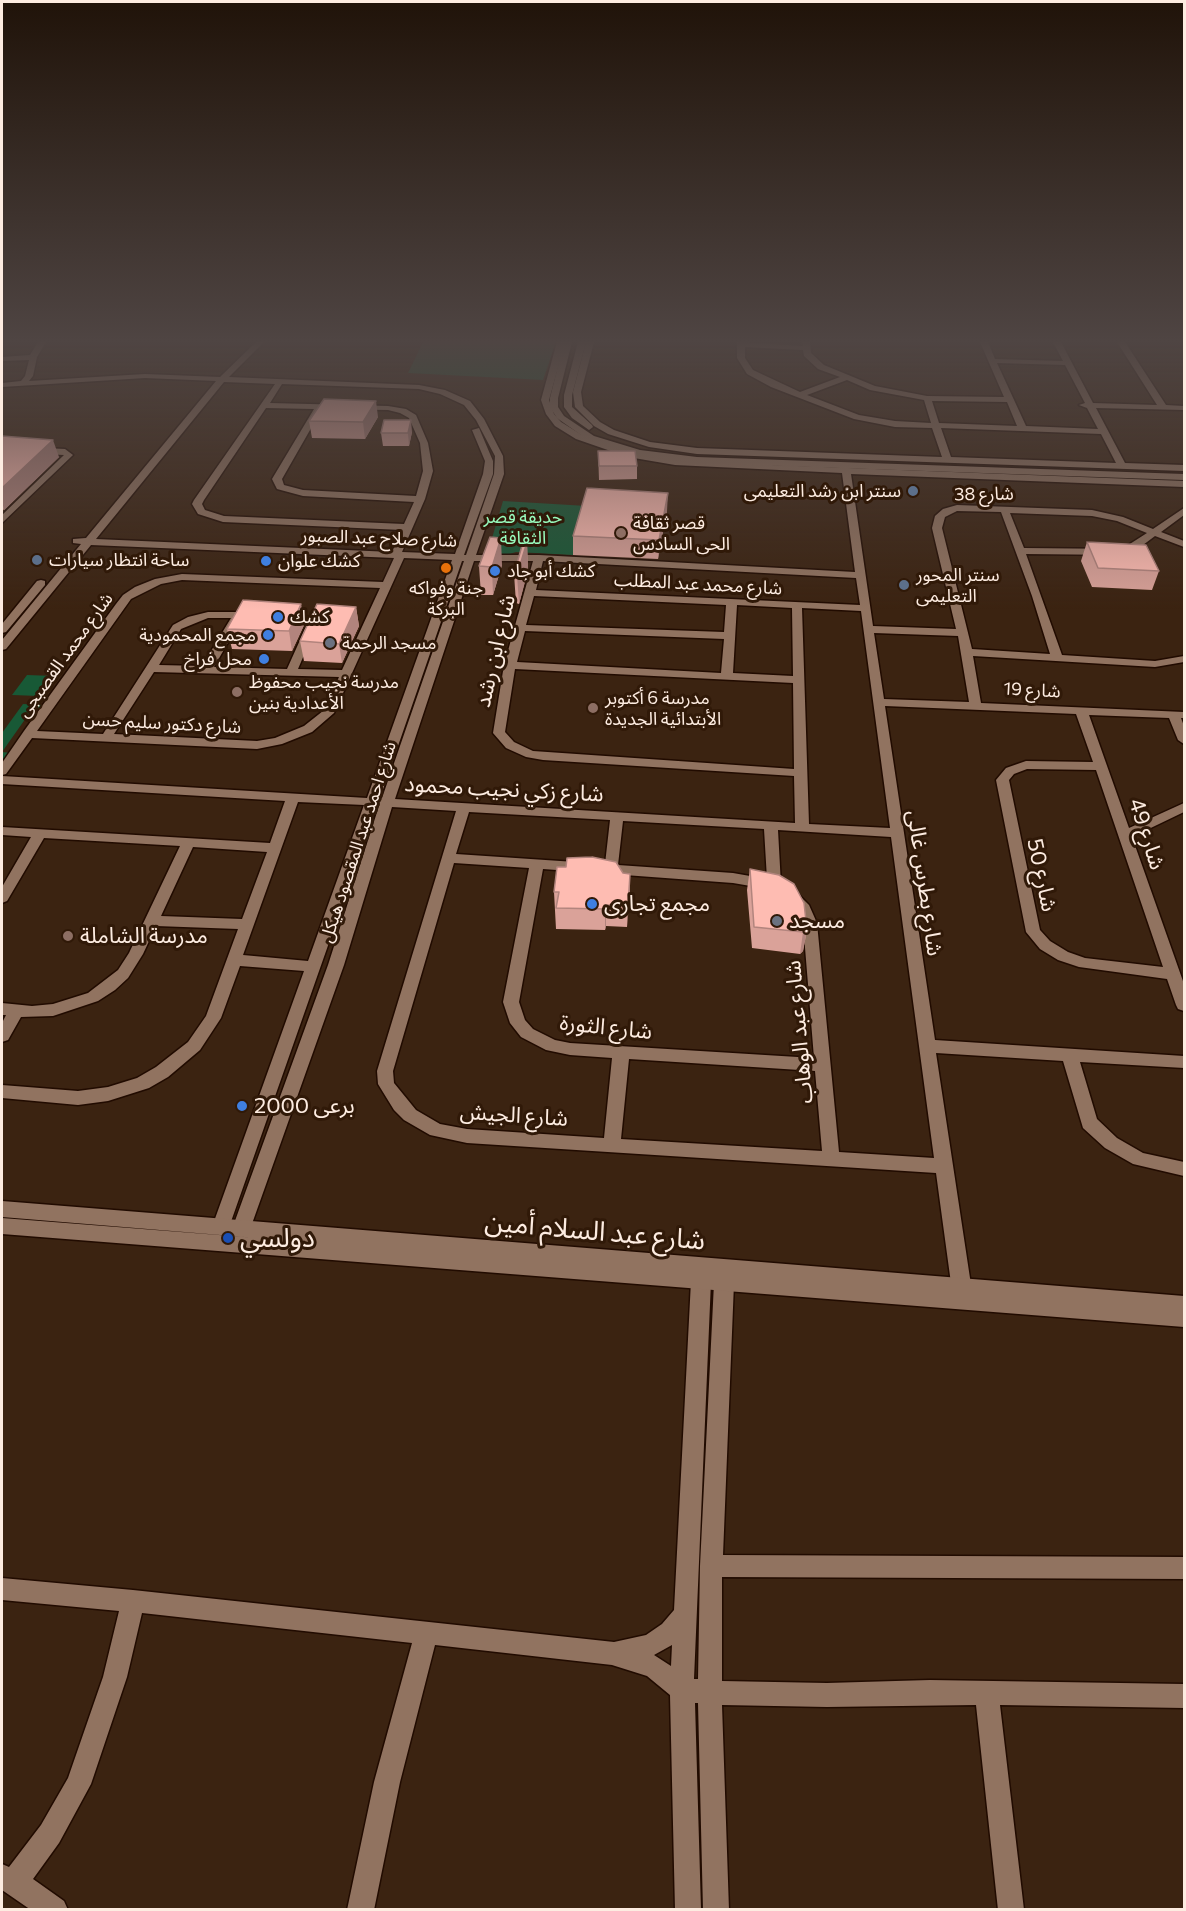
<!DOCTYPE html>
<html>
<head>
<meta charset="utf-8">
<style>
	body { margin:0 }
	#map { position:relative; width:1186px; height:1911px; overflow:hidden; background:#3b2311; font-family:Commissioner,sans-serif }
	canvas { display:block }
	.frame { position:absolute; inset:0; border:3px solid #fdece1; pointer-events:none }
</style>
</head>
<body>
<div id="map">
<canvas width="1186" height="1911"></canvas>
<div class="frame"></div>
</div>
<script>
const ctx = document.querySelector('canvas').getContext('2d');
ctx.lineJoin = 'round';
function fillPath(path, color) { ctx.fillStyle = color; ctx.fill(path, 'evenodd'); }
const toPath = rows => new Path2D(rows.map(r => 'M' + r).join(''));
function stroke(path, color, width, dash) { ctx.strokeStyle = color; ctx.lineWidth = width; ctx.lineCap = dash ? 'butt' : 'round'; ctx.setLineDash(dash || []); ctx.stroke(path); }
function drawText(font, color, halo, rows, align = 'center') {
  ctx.font = font + ' Commissioner,"Noto Sans Arabic",sans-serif'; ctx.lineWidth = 6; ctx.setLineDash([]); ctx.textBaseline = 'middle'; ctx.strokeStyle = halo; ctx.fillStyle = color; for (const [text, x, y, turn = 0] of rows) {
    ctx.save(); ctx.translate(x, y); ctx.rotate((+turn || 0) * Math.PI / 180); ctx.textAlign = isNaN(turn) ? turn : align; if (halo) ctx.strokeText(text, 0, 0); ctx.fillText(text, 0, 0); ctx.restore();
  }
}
const green = toPath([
	[423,342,556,342,543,380,408,373],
	[503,501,587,506,573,555,516,552,506,555,487,555],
	[27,675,54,676,39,696,12,695],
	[23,704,43,705,41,708,33,708,2,752,12,753,7,760,2,760,2,733]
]);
const minor = toPath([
	[38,342,46,342,37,357,33,376,29,381,145,374,220,377,256,342,264,342,229,377,419,385,445,390,470,401,484,419,503,456,504,474,476,555,539,555,855,572,842,473,675,465,628,457,576,439,555,426,546,414,541,400,557,342,565,342,549,400,554,414,561,422,582,435,633,453,675,459,771,465,1184,481,1184,487,851,474,873,626,956,629,932,528,935,516,943,509,957,505,1092,510,1123,517,1153,529,1184,508,1184,515,1161,532,1184,541,1184,547,1155,536,1135,551,1123,555,1026,554,1062,655,1155,661,1184,656,1184,662,1155,667,973,656,981,703,1184,712,1184,718,1181,718,1184,726,1184,744,1178,740,1169,718,1089,715,1129,828,1184,803,1184,812,1132,837,1184,984,1184,1011,1178,1009,1176,1005,1167,979,1079,967,1058,960,1040,949,1026,932,996,780,1006,768,1026,761,1093,762,1076,714,885,706,935,1040,1184,1056,1184,1068,1080,1062,1097,1119,1117,1138,1143,1153,1184,1162,1184,1176,1133,1164,1105,1148,1083,1128,1063,1061,936,1053,973,1298,970,1304,963,1307,956,1304,953,1298,936,1173,467,1143,430,1135,404,1120,394,1110,378,1084,377,1071,456,811,392,807,344,965,248,1235,241,1237,234,1235,232,1229,328,965,379,806,377,806,227,1233,221,1235,215,1233,212,1227,304,971,240,966,221,1018,200,1050,168,1077,149,1088,108,1101,78,1105,2,1098,2,1085,78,1091,108,1087,137,1078,156,1067,188,1042,206,1016,238,929,156,926,143,954,128,978,115,990,98,1001,53,1016,21,1017,8,1040,2,1042,2,1023,6,1015,2,1015,2,1003,32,1006,53,1004,88,993,118,970,129,953,180,846,44,838,7,901,2,903,2,887,31,837,2,835,2,827,270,843,285,801,2,784,2,776,367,798,452,560,404,558,334,713,312,732,282,744,257,749,32,738,6,774,2,775,2,763,24,731,116,604,123,595,135,587,155,579,182,574,383,582,394,558,91,545,6,649,2,650,2,640,81,544,73,543,73,539,86,538,216,381,145,378,2,387,2,383,21,381,25,376,29,360,2,361,2,357,30,355,38,342],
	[224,382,275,384,194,500,192,504,198,514,223,522,402,530,392,552,96,539,224,382],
	[282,384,419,389,440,394,464,405,476,420,495,456,494,474,466,555,464,555,493,474,493,461,479,428,472,430,485,461,483,474,455,554,402,552,425,499,433,471,428,443,416,415,406,409,388,406,270,403,282,384],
	[266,408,314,409,272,479,277,489,303,496,414,502,404,524,224,516,205,510,202,504,204,500,266,408],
	[322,409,388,410,400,413,409,418,420,443,423,471,416,496,303,490,284,485,282,479,322,409],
	[957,511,1001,512,1032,596,1050,654,972,649,942,528,945,517,957,511],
	[1010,513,1092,516,1117,521,1147,533,1122,549,1024,548,1010,513],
	[462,561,464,561,382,798,380,798,462,561],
	[474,561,533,561,504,665,493,733,506,748,526,757,543,760,794,776,795,823,395,799,474,561],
	[543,561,856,578,860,605,536,590,543,561],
	[182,580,380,588,342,670,298,669,315,629,310,626,305,629,287,669,214,667,242,618,256,618,261,615,256,612,208,612,188,617,173,625,103,734,37,731,131,599,161,584,182,580],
	[534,596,726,605,724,632,526,625,534,596],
	[737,605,792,608,793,676,733,673,737,605],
	[802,608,861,611,890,828,809,824,802,608],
	[208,618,231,618,202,666,159,665,181,629,208,618],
	[525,631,724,639,721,673,517,662,525,631],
	[874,633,958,636,969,702,884,699,874,633],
	[515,669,793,683,794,769,533,751,514,742,505,732,515,669],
	[154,672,339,677,323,711,304,726,275,738,257,741,114,734,154,672],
	[1027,769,1096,770,1163,967,1085,958,1068,952,1050,941,1040,930,1009,780,1014,774,1027,769],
	[298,802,364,805,308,961,243,955,298,802],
	[469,812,610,820,605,864,456,854,469,812],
	[623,821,764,829,767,879,733,873,618,865,623,821],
	[778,830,891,837,934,1158,839,1152,817,923,809,905,797,893,787,893,785,896,798,910,803,923,814,1058,570,1043,555,1040,533,1029,525,1020,519,1002,543,869,733,883,774,890,781,885,778,830],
	[193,847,267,852,242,919,161,916,193,847],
	[454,863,529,868,503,1002,510,1023,521,1037,546,1050,570,1055,612,1058,604,1138,467,1129,440,1124,416,1110,394,1083,393,1071,454,863],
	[629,1059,815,1071,822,1151,621,1139,629,1059],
	[586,342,594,342,581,392,583,406,600,422,614,430,650,442,697,448,942,457,932,428,895,427,854,419,771,387,747,374,737,358,737,342,803,346,802,342,810,342,811,353,824,365,875,386,927,396,1004,397,980,342,988,342,995,359,1063,361,1053,342,1061,342,1093,403,1157,405,1117,342,1125,342,1166,405,1184,406,1184,410,1096,408,1125,463,1184,465,1184,471,697,454,649,447,608,434,594,426,575,407,573,392,586,342],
	[745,347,803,350,804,356,818,369,840,377,800,392,753,370,745,358,745,347],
	[997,363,1065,365,1085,403,1079,405,1087,408,1098,429,1026,426,997,363],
	[847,380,870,390,924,400,931,423,895,421,859,415,807,395,847,380],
	[932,401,1007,402,1017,426,939,423,932,401],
	[941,428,1101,434,1116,463,951,457,941,428],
	[2,446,65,449,73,455,2,523,2,515,64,455,2,452,2,446],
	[41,580,45,581,45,585,6,632,2,633,2,624,37,581,41,580],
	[701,1272,708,1275,711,1281,694,1679,698,1679,700,1566,714,1283,717,1277,724,1274,731,1277,734,1283,723,1555,1184,1557,1184,1579,722,1577,722,1681,827,1683,930,1680,1184,1684,1184,1708,1000,1705,1024,1910,998,1910,976,1705,827,1707,722,1705,729,1910,703,1910,698,1703,695,1703,701,1910,675,1910,670,1695,647,1676,612,1665,435,1645,400,1782,374,1910,347,1910,374,1782,412,1643,142,1613,127,1677,91,1784,59,1843,33,1879,64,1901,68,1910,31,1910,2,1890,2,1864,9,1867,41,1825,68,1778,103,1677,119,1611,2,1600,2,1578,133,1590,614,1642,646,1635,662,1624,674,1610,691,1281,694,1275,701,1272],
	[672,1645,671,1666,654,1655,672,1645]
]);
const tertiary = toPath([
	[564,342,572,342,558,398,558,407,564,416,594,436,640,450,697,457,1184,474,1184,480,697,463,639,456,588,440,557,418,550,407,550,398,564,342],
	[578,342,586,342,572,395,572,407,592,425,593,427,589,430,572,418,564,407,564,395,578,342],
	[2,1201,1184,1296,1184,1327,2,1234,2,1218,257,1238,2,1217,2,1201]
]);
const wall = toPath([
	[378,417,365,439,312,438,309,421],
	[412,432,409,446,383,446,381,433],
	[2,436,59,457,4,510,2,509],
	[598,451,637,466,637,479,599,480],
	[667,511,658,559,573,555,573,536],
	[527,542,528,570,519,604,516,603,514,574],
	[1087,542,1159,571,1152,590,1092,587,1081,561],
	[502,565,493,595,481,595,479,566],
	[356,607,359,626,342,663,304,661,300,641],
	[305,623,292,651,232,649,227,629],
	[750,869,807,930,803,951,800,954,752,948,747,890],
	[623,873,630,874,627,927,606,926,605,930,556,929,554,892]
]);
const shadedWall = toPath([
	[376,401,378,417,365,439,363,422],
	[411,420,412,432,409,446,408,433],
	[53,440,59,457,4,510,2,501,2,488],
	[668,493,667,511,658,559,659,540],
	[501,538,502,565,493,595,492,567],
	[527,542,528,570,519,604,517,575],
	[301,604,305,623,292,651,289,631],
	[356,607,359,626,342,663,339,644],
	[630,874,630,895,627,927,628,906],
	[606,905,606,926,605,930,605,909],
	[807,930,803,951,800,954,803,932]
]);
const building = toPath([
	[324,399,376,401,363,422,309,421,324,399],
	[384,420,411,420,408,433,381,433,384,420],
	[2,436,53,440,2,488,2,436],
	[598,451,635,451,637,466,599,466,598,451],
	[587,488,668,493,659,540,573,536,587,488],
	[490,537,501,538,492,567,479,566,490,537],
	[523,542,527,542,517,575,514,574,523,542],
	[1087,542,1146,545,1159,571,1098,568,1087,542],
	[243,600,301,604,289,631,227,629,243,600],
	[317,604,356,607,339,644,300,641,317,604],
	[592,857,616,862,623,873,630,874,628,906,606,905,605,909,556,908,559,892,554,892,557,867,566,867,567,858,592,857],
	[750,869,779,875,794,884,804,903,807,930,803,932,754,927,750,869]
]);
const markers = [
	[913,491,6,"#5c6f8a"],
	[621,533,6,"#8d6e63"],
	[37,560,6,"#5c6f8a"],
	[266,561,6,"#3f7fe0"],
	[446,568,6,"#e8710a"],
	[495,571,6,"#3f7fe0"],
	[904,585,6,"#5c6f8a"],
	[278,617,6,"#3f7fe0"],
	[268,635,6,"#3f7fe0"],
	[330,643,6,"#6b7280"],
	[264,659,6,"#3f7fe0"],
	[237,692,6,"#8d6e63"],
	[593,708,6,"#8d6e63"],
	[592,904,6,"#3f7fe0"],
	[777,921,6,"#6b7280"],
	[68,936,6,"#8d6e63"],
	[242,1106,6,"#3f7fe0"],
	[228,1238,6,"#1a4fb4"]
];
const farPoinames = [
	["سنتر ابن رشد التعليمى",901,491,"right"],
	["قصر ثقافة",633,523],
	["الحى السادس",633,544],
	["ساحة انتظار سيارات",49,560],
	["كشك علوان",278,561],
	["كشك أبو جاد",507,571],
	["سنتر المحور",916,575],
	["التعليمى",916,596],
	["جنة وفواكه",446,588,"center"],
	["البركة",446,609,"center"],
	["كشك",290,617],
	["مجمع المحمودية",256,635,"right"],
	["مسجد الرحمة",342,643],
	["محل فراخ",252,659,"right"],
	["مدرسة نجيب محفوظ",249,682],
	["الأعدادية بنين",249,703],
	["مدرسة 6 أكتوبر",605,698],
	["الأبتدائية الجديدة",605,719]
];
const farStreetnames = [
	["شارع 38",984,494,-1],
	["شارع صلاح عبد الصبور",379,538,2],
	["شارع محمد عبد المطلب",698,584,3],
	["شارع محمد القصبجى",65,655,-54],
	["شارع 19",1032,690,3],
	["شارع دكتور سليم حسن",162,723,3],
	["شارع احمد عبد المقصود هيكل",358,842,-72]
];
const farParknames = [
	["حديقة قصر",523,517],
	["الثقافة",523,538]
];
const streetNames = [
	["شارع ابن رشد",495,651,-77],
	["شارع زكي نجيب محمود",504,789,3],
	["شارع 49",1147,834,72],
	["شارع 50",1042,875,78],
	["شارع بطرس غالى",925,883,82],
	["شارع الثورة",606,1027,6],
	["شارع عبد الوهاب",799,1032,-95],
	["شارع الجيش",514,1115,4]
];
const poiNames = [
	["مجمع تجارى",604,904],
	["مسجد",789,921],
	["مدرسة الشاملة",80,936],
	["برعى 2000",254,1106]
];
const nearStreetnames = [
	["شارع عبد السلام أمين",595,1231,5]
];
const nearPoinames = [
	["دولسي",240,1238]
];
fillPath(green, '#185936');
stroke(minor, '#210b00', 3);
stroke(tertiary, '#210b00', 3);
fillPath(minor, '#917360');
fillPath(tertiary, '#917360');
fillPath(wall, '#daa299');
fillPath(shadedWall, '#b2847d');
fillPath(building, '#febcb2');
stroke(building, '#b2847d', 1.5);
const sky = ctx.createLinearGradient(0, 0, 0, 610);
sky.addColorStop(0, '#201309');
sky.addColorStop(0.56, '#4f4543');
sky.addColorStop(1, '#4f454300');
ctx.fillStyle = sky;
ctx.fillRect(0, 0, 1186, 610);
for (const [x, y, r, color] of markers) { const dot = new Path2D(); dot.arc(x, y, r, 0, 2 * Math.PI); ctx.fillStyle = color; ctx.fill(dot); stroke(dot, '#301908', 2); }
drawText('18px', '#fdece1', '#301908', farPoinames, 'left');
drawText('18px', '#fdece1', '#301908', farStreetnames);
drawText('18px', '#98fbbd', '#301908', farParknames);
drawText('22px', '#fdece1', '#301908', streetNames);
drawText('22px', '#fdece1', '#301908', poiNames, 'left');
drawText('27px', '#fdece1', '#301908', nearStreetnames);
drawText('27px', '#fdece1', '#301908', nearPoinames, 'left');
</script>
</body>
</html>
